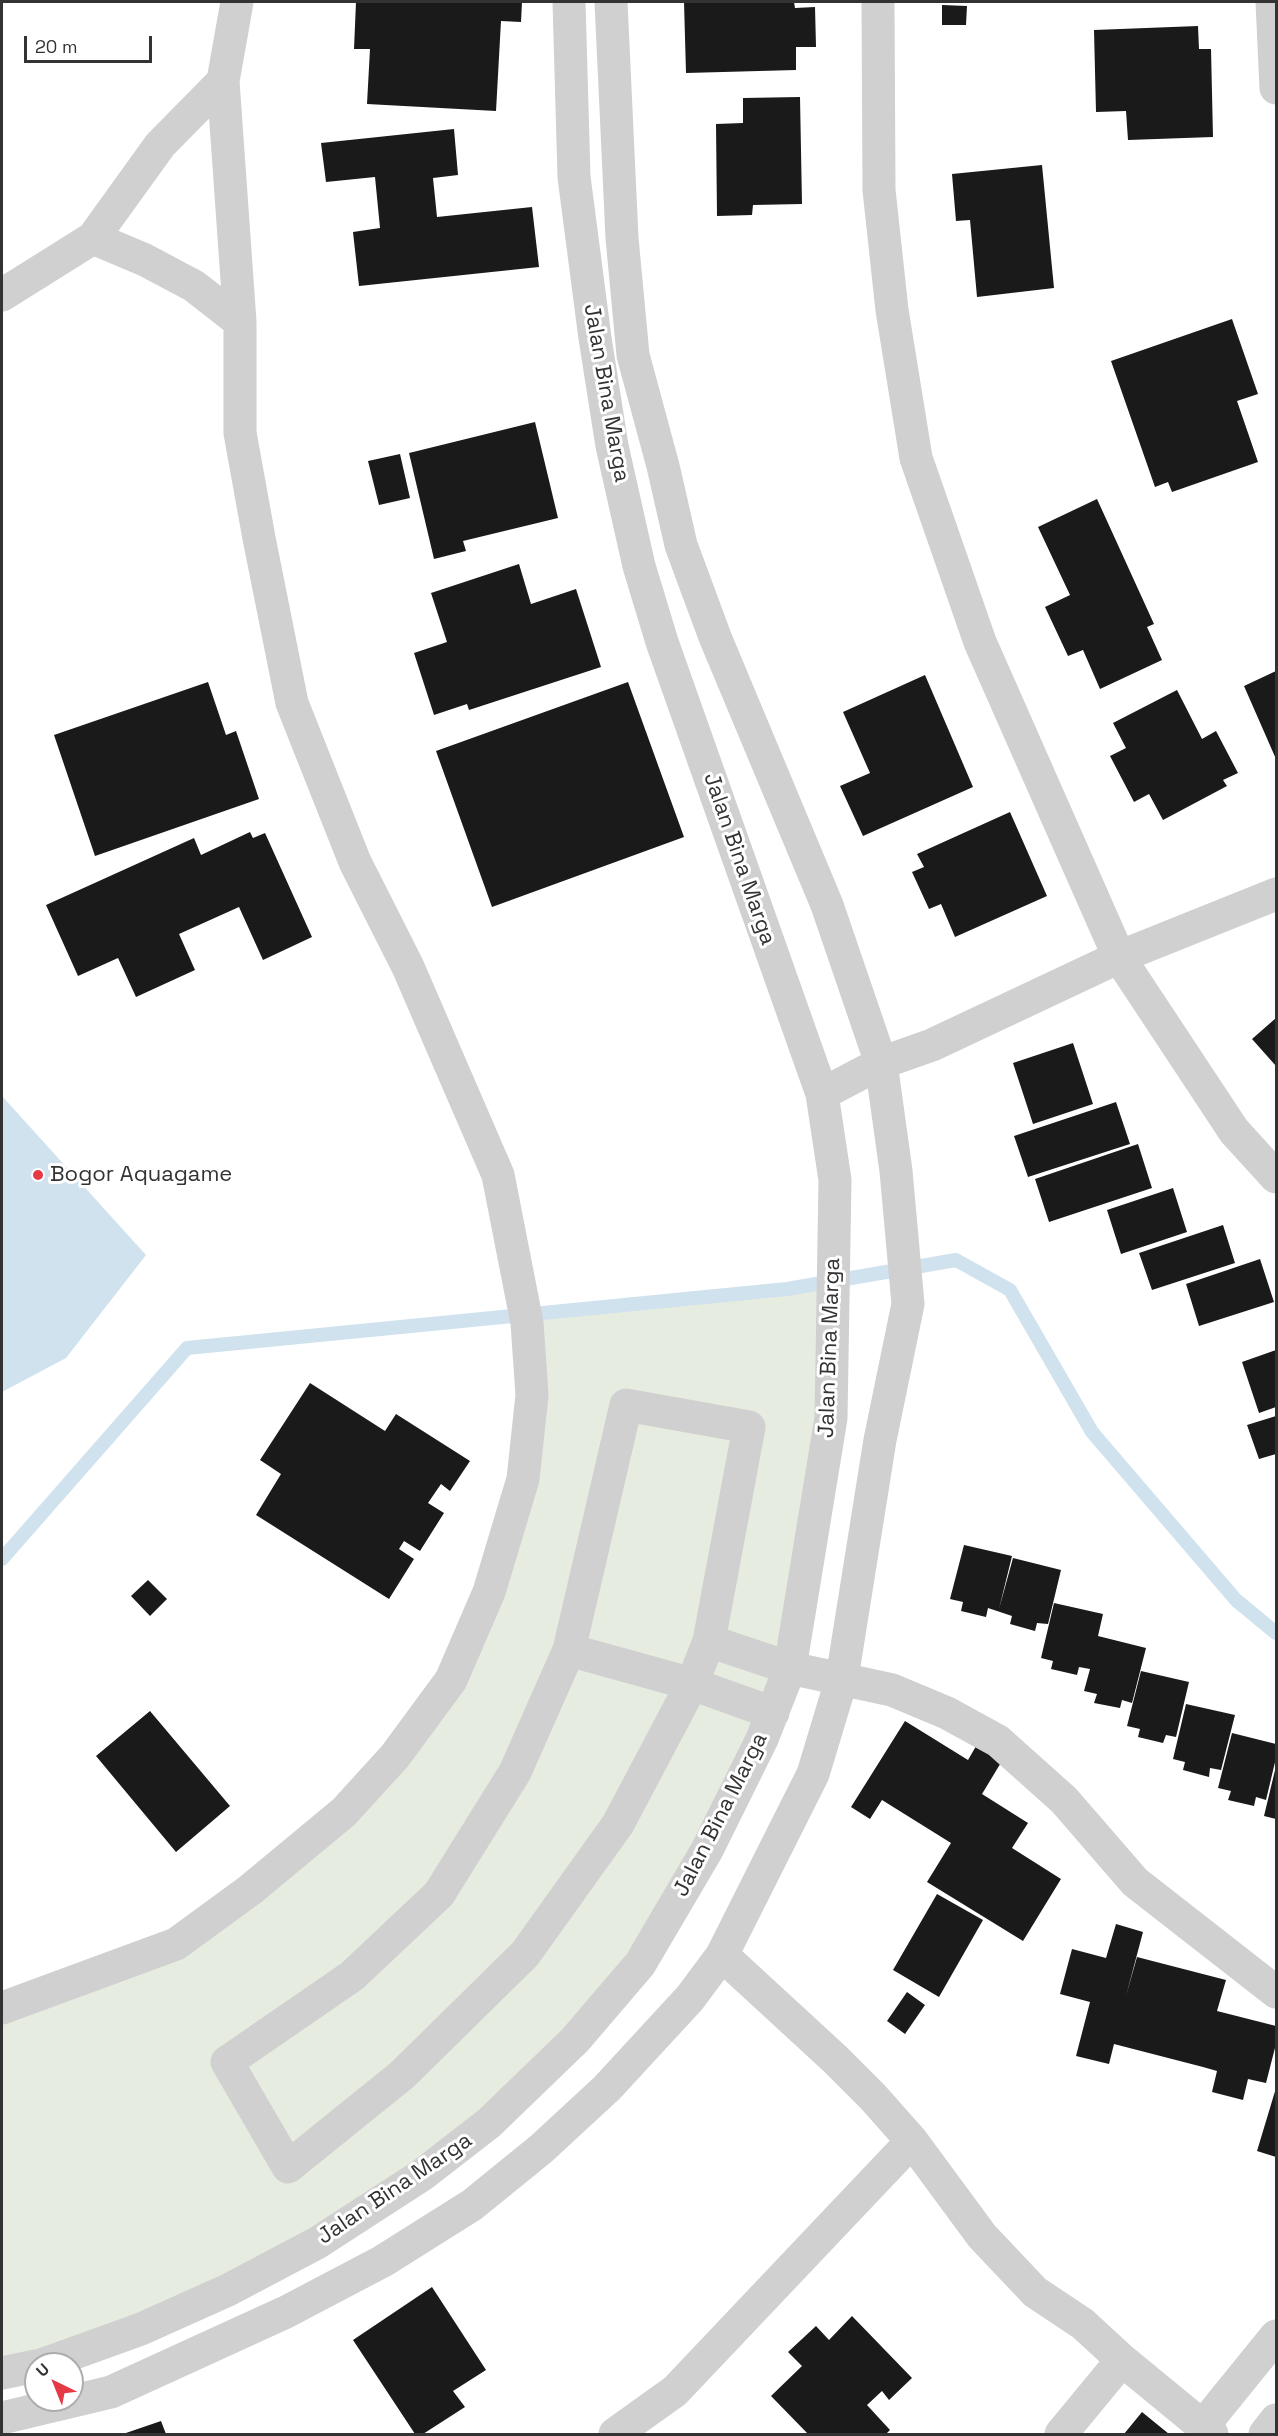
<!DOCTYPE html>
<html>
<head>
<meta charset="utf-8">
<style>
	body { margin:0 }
	#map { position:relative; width:1278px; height:2436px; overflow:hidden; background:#fff; font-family:"Space Grotesk",sans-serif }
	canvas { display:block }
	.frame { position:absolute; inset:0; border:3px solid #333; pointer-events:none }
	.north { position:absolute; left:24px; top:2352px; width:60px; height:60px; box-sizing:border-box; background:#fff; border:2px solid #adadad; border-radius:50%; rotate:317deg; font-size:16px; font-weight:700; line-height:24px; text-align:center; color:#333 }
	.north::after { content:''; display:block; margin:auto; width:21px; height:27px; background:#e63946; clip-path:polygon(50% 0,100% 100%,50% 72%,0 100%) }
	.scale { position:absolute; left:24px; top:36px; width:128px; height:27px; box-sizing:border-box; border:3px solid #333; border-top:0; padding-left:8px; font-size:18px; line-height:21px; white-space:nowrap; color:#333; -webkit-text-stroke:4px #fff; paint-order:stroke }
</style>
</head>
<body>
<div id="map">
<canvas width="1278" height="2436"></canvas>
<div class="frame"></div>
<div class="north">U</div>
<div class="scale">20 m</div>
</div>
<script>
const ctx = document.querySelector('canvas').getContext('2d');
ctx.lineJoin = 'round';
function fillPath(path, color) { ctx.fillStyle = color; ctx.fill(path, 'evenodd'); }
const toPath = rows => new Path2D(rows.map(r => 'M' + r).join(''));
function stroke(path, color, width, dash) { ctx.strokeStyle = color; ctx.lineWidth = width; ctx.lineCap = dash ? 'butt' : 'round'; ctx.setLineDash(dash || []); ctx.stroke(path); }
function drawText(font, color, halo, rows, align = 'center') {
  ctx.font = font + ' "Space Grotesk",sans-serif'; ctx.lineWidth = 6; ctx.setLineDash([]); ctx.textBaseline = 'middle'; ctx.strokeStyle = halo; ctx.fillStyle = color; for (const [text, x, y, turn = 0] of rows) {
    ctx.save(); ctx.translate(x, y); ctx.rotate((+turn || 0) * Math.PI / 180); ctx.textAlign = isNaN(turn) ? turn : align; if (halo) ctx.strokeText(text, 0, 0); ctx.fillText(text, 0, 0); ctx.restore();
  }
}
const green = toPath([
	[829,1282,831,1418,773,1713,575,2040,317,2243,2,2373,2,2008,176,1944,250,1890,451,1680,523,1479,525,1314]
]);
const water = toPath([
	[2,1096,146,1255,66,1358,2,1392]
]);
const stream = toPath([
	[2,1559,187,1348,787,1289,956,1260,1010,1290,1092,1432,1236,1600,1276,1633]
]);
const building = toPath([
	[356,2,522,2,521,22,501,21,496,111,367,104,370,49,354,49],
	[684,2,794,2,795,8,815,7,816,47,796,47,796,70,686,73],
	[942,5,967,6,966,25,942,25],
	[1198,26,1199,49,1211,49,1213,137,1128,140,1126,111,1096,112,1094,30],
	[800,97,802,204,753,205,752,215,717,216,716,124,743,123,743,98],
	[454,129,458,175,433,178,437,217,532,207,539,267,359,286,353,232,380,228,375,177,326,182,321,143],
	[1042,165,1054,288,977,297,970,220,956,221,952,174],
	[1232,319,1258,394,1237,401,1258,462,1172,492,1168,482,1155,487,1111,361],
	[535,422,558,518,463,541,466,551,434,559,409,453],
	[400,454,410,498,379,505,368,461],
	[1097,499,1154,624,1147,627,1162,660,1100,689,1083,650,1068,656,1045,607,1070,595,1038,527],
	[519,564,531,604,576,589,601,667,469,710,467,704,434,715,414,653,447,642,431,593],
	[1276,671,1276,759,1244,686],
	[925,675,973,787,863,836,840,786,870,773,843,712],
	[208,682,226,735,236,731,259,799,95,856,54,735],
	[628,682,684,837,492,907,436,751],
	[1177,690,1202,739,1216,731,1238,773,1223,780,1227,786,1163,820,1149,794,1134,802,1110,756,1126,748,1113,723],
	[1010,812,1047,896,955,937,941,904,929,909,912,872,924,867,917,854],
	[250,832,253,838,265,833,312,937,263,960,239,907,179,934,195,970,136,997,118,958,78,976,46,905,194,838,201,855],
	[1276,1018,1276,1066,1252,1039],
	[1073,1043,1093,1104,1033,1124,1013,1063],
	[1116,1102,1130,1144,1028,1177,1014,1136],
	[1138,1144,1152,1188,1049,1222,1035,1179],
	[1173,1188,1187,1232,1121,1254,1107,1210],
	[1223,1225,1235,1263,1152,1290,1139,1253],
	[1260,1259,1274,1302,1199,1326,1186,1284],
	[1276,1350,1276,1407,1259,1413,1242,1362],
	[310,1383,385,1431,396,1414,470,1461,450,1491,441,1484,428,1503,444,1513,420,1551,404,1541,399,1549,414,1559,389,1599,256,1515,281,1474,260,1460],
	[1276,1416,1276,1454,1259,1459,1247,1425],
	[964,1545,1012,1556,999,1609,1013,1558,1061,1570,1048,1624,1037,1623,1035,1631,1010,1624,1012,1616,988,1608,986,1617,961,1611,963,1602,950,1599],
	[148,1580,167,1599,150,1616,131,1596],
	[1054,1603,1103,1614,1098,1636,1146,1648,1132,1703,1122,1700,1120,1708,1094,1703,1097,1694,1084,1691,1090,1669,1079,1667,1077,1675,1051,1669,1053,1661,1041,1658],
	[1141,1671,1189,1682,1176,1737,1166,1735,1163,1743,1138,1737,1140,1729,1127,1726],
	[1186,1704,1235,1715,1221,1770,1210,1768,1209,1777,1183,1770,1185,1762,1173,1759],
	[150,1711,230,1806,176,1852,96,1756],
	[905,1721,968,1760,979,1741,1005,1756,982,1794,1028,1823,1012,1848,1061,1879,1023,1941,927,1882,951,1843,882,1800,870,1819,851,1807],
	[1232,1733,1276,1744,1276,1758,1266,1800,1256,1797,1254,1806,1228,1800,1231,1791,1218,1788],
	[1276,1766,1276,1819,1264,1816],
	[937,1894,983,1920,939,1997,893,1970],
	[1116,1924,1143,1932,1126,1996,1137,1957,1226,1980,1217,2011,1276,2026,1276,2044,1266,2083,1248,2079,1243,2100,1212,2092,1217,2071,1203,2067,1114,2044,1109,2064,1076,2056,1090,2002,1060,1994,1072,1949,1106,1958],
	[907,1992,925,2005,905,2034,887,2021],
	[1276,2088,1276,2157,1257,2151],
	[432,2287,486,2370,453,2391,465,2407,423,2434,415,2434,353,2340],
	[852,2316,912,2378,889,2400,882,2391,867,2405,890,2430,886,2434,808,2434,771,2396,802,2366,788,2352,816,2326,829,2340],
	[1142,2412,1169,2434,1124,2434],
	[161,2421,166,2434,123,2434]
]);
const minor = toPath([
	[878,2,879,190,892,310,916,458,980,642,1119,957,1234,1131,1276,1177],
	[1272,2,1276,88],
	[93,238,145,260,194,286,240,322],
	[2,295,93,238,160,145,223,81],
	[822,1094,881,1063,932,1045,1119,957,1276,894],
	[709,1641,790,1668,892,1690,947,1713,998,1741,1064,1800,1135,1882,1276,1992],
	[569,1650,515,1772,439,1894,352,1976,227,2062,288,2167,402,2075,525,1954,618,1824,692,1684,709,1641,749,1427,626,1405,569,1650,692,1684,773,1713],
	[722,1955,835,2059,873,2097,912,2141,982,2236,1035,2292,1083,2324,1122,2360,1212,2434],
	[2,2008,176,1944,250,1890,344,1812,395,1756,451,1680,489,1592,523,1479,532,1395,527,1323,498,1175,408,967,355,862,292,703,259,538,240,433,240,322,223,81,237,2],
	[44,2364,141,2329,228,2290,317,2243,422,2175,489,2123,575,2040,640,1964,707,1850,762,1739,790,1668,831,1418,835,1180,822,1094,662,642,639,566,612,446,595,338,574,177,569,2],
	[2,2373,36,2366],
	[2,2418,111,2392,286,2312,383,2261,472,2205,541,2149,607,2088,690,1998,722,1955,813,1774,842,1678,880,1440,908,1304,896,1171,881,1063,827,905,715,637,681,545,663,466,633,355,622,238,611,2],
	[1203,2426,1276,2336],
	[615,2434,675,2391,912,2141],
	[1061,2434,1122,2360],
	[1265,2434,1276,2420]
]);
const markers = [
	[38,1175,6,"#e63946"]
];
const streetNames = [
	["Jalan Bina Marga",606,393,80],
	["Jalan Bina Marga",739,859,71],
	["Jalan Bina Marga",830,1348,-88],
	["Jalan Bina Marga",721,1815,-63],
	["Jalan Bina Marga",395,2189,-34]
];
const poiNames = [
	["Bogor Aquagame",50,1175]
];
fillPath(green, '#e6ecdf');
fillPath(water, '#cfe2ee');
stroke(stream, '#cfe2ee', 14);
fillPath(building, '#1a1a1a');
stroke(minor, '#d0d0d0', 33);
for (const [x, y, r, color] of markers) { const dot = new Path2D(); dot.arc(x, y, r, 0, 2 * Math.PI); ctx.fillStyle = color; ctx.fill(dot); stroke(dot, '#fff', 2); }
drawText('22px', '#333', '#fff', streetNames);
drawText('22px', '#333', '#fff', poiNames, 'left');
</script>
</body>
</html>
